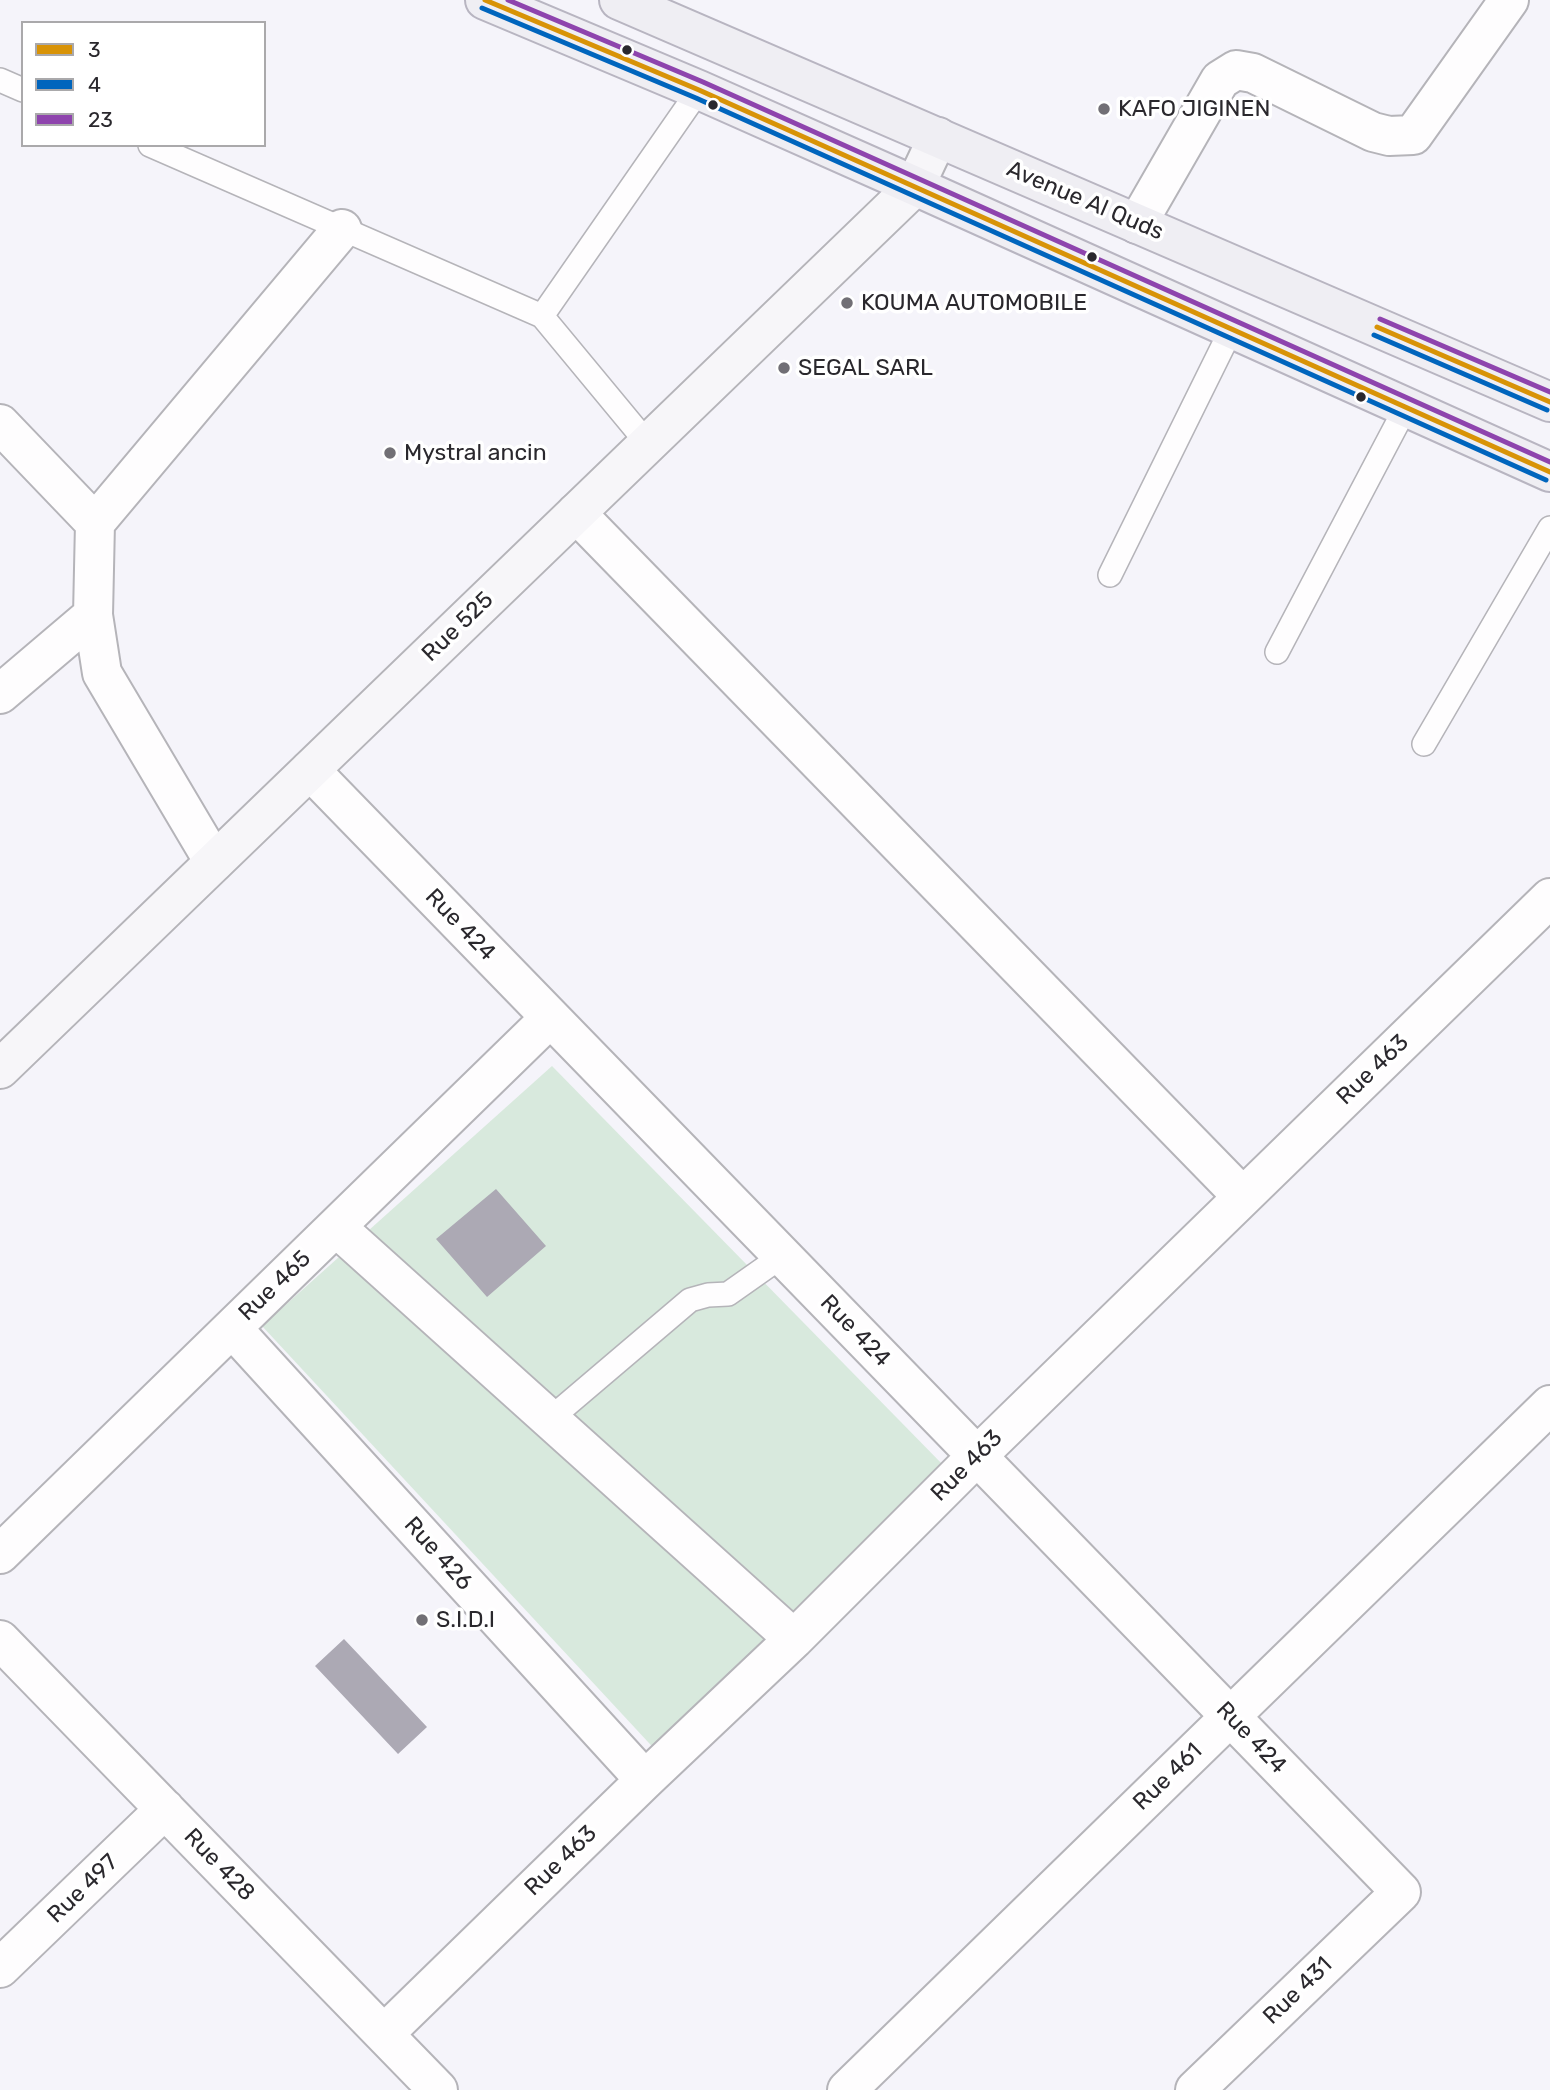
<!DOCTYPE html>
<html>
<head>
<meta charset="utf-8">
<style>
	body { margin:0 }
	#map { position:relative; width:1550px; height:2090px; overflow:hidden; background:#f5f4fa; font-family:Rubik,sans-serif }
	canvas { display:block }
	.legend { position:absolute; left:21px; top:21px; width:245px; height:126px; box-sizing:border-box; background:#fff; border:2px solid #aaa9ab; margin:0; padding:9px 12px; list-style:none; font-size:21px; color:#2a282d }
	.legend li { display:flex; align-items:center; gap:14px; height:35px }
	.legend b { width:35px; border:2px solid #aaa9ab }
</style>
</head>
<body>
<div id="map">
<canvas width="1550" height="2090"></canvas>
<ul class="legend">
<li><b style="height:9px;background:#d89307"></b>3</li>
<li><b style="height:9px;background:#0065bd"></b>4</li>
<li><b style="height:9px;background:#8e44ad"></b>23</li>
</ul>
</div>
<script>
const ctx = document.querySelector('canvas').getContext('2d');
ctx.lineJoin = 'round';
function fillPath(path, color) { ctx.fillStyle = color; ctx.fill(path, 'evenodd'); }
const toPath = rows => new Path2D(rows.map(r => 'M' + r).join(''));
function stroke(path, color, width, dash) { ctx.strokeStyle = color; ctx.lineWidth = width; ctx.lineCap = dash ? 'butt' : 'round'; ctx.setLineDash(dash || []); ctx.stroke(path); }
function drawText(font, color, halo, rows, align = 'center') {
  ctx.font = font + ' Rubik,sans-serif'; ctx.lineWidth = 7; ctx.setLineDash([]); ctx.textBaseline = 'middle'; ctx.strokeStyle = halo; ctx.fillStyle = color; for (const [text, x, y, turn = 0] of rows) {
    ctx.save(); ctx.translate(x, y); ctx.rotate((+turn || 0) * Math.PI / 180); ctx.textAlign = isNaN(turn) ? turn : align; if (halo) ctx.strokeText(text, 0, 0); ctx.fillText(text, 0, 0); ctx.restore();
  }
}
const green = toPath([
	[552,1066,947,1469,661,1756,262,1326]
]);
const building = toPath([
	[496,1189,546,1246,487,1297,436,1239],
	[344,1639,427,1727,398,1754,315,1666]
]);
const lane = toPath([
	[0,80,23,90],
	[150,145,542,316,648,444],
	[542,316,699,90],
	[1110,575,1232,328],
	[1277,652,1406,407],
	[1424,744,1550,528],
	[550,1419,690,1300,708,1295,728,1294,782,1256]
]);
const street = toPath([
	[1137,224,1220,80,1236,70,1253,73,1373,132,1389,136,1413,135,1509,0],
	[0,424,95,523,93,615,102,673,214,862],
	[576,513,1243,1197],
	[95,523,342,229],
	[0,694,93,615],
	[310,770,1401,1892,1195,2090],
	[336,1227,794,1639],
	[232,1328,645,1780],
	[0,1554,550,1018],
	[0,1640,438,2090],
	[0,1968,165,1809],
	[384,2034,645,1780,794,1639,977,1456,1550,898],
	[847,2090,1550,1405]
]);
const secondary = toPath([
	[0,1069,915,186,938,137]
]);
const primary = toPath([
	[485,0,699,90,915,186,1550,472],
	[619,0,1550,402]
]);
const bus1 = toPath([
	[485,0,699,90,1550,472],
	[1377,327,1550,402]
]);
const bus2 = toPath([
	[482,8,696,98,1546,480],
	[1374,335,1547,410]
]);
const bus3 = toPath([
	[508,0,703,82,1550,462],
	[1380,319,1550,392]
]);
const markers = [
	[627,50,6,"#2a282d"],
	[713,105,6,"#2a282d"],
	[1104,109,7,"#716f75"],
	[1092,257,6,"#2a282d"],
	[847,303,7,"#716f75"],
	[784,368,7,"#716f75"],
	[1361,397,6,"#2a282d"],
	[390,453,7,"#716f75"],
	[422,1620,7,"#716f75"]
];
const poiNames = [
	["KAFO JIGINEN",1118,109],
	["KOUMA AUTOMOBILE",861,303],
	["SEGAL SARL",798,368],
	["Mystral ancin",404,453],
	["S.I.D.I",436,1620]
];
const streetNames = [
	["Avenue Al Quds",1085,201,23],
	["Rue 525",458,627,-44],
	["Rue 424",460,925,46],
	["Rue 463",1373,1070,-44],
	["Rue 465",275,1286,-44],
	["Rue 424",855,1331,46],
	["Rue 463",967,1466,-45],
	["Rue 426",438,1554,48],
	["Rue 424",1251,1738,46],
	["Rue 461",1168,1777,-44],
	["Rue 463",561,1861,-44],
	["Rue 428",219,1865,46],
	["Rue 497",83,1889,-44],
	["Rue 431",1298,1991,-44]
];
fillPath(green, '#d8e9dd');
fillPath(building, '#aca9b4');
stroke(lane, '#b5b4b9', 26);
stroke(street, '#b5b4b9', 42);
stroke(secondary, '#b5b4b9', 42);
stroke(primary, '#b8b5c1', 42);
stroke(lane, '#fefdfe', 23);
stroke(street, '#fefdfe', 38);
stroke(secondary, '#f7f6f9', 38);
stroke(primary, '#efeef3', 38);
stroke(bus1, '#d89307', 5);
stroke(bus2, '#0065bd', 5);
stroke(bus3, '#8e44ad', 5);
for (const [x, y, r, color] of markers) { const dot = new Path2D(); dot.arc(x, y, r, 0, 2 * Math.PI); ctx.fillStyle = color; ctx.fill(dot); stroke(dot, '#fff', 2.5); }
drawText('23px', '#2a282d', '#fff', poiNames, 'left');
drawText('23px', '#2a282d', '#fff', streetNames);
</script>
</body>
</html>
